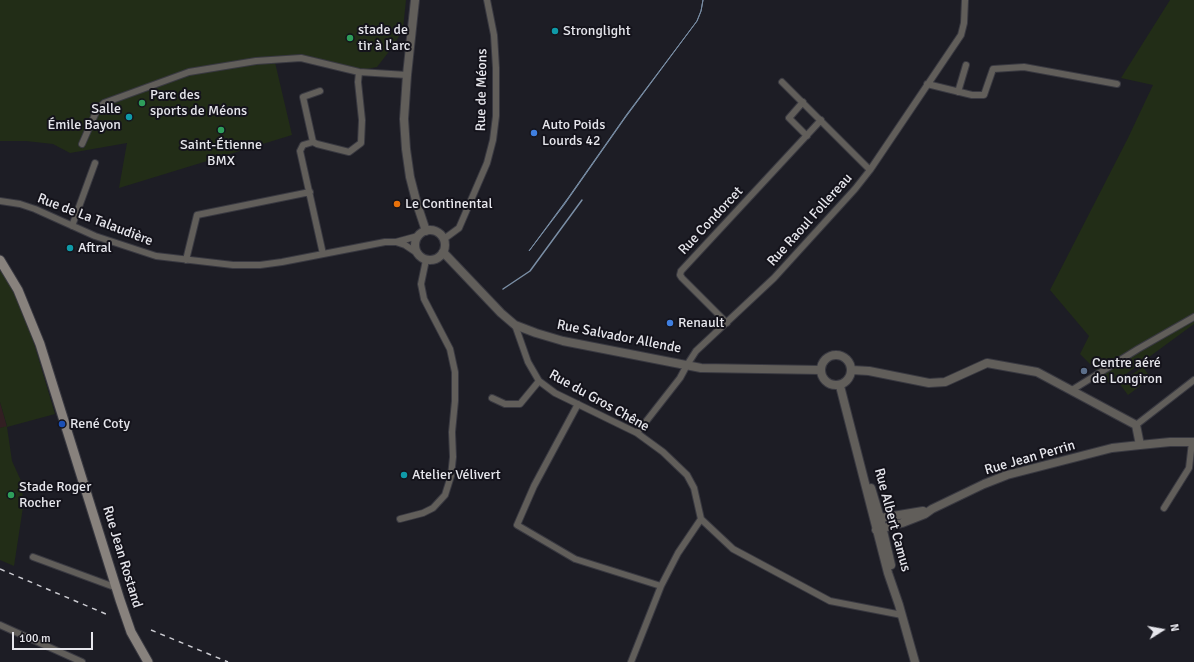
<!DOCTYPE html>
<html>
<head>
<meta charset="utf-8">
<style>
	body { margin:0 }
	#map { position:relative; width:1194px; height:662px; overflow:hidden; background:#1d1d25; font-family:Signika,sans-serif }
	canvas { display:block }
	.north { position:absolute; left:1142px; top:610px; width:40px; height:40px; -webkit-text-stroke:3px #14131b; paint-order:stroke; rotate:79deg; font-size:11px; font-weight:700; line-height:16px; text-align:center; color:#e6e6ec }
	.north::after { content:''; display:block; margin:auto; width:14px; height:18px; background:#e6e6ec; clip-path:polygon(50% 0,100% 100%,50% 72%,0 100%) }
	.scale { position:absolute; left:12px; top:632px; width:81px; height:18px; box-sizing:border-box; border:2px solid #e6e6ec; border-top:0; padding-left:5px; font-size:12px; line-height:14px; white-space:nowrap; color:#e6e6ec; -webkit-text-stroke:3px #14131b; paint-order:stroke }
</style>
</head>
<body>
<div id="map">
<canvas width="1194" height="662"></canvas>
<div class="north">N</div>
<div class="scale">100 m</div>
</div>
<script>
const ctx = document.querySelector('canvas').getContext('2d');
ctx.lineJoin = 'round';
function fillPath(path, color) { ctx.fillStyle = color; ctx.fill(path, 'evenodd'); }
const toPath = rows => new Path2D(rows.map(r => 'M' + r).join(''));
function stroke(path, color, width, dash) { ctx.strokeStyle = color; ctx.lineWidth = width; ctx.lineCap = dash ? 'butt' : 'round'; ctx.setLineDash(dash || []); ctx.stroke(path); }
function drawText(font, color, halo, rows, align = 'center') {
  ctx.font = font + ' Signika,sans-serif'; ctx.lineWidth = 4; ctx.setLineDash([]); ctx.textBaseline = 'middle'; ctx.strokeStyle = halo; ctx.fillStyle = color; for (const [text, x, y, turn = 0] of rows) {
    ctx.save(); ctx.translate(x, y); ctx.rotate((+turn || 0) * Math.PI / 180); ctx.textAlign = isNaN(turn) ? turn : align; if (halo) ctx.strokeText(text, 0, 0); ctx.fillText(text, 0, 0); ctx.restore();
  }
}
const commercial = toPath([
	[0,402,7,427,0,428]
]);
const green = toPath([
	[0,0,406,0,403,29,394,45,377,67,361,70,308,56,274,58,292,135,119,188,127,143,70,153,53,144,26,141,0,141],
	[1170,0,1194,0,1194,324,1111,385,1080,354,1089,336,1050,290,1128,138,1153,85,1121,78],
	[0,268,13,290,33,340,55,414,7,427,12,461,22,483,23,507,14,566,0,560,0,428,7,426,0,402],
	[1143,367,1151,378,1128,395,1119,383]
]);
const water = toPath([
	[703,0,701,11,697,21,625,118,564,205,529,251,568,198,627,114,697,21,701,11,703,0]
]);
const stream = toPath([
	[503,289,530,271,582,200]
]);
const minor = toPath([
	[782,82,870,170],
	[927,84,972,95,984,95,993,69,1024,67,1117,84],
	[958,92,966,65],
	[803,102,789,118,807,136],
	[313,142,303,97,320,91],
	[82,144,97,110,104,103,189,72,256,61,301,58,359,72,407,75],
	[0,201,20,204,35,209,95,236,156,256,233,265,260,265,282,262,385,242,396,242,418,236],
	[72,226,95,163],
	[444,239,459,228,487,163,493,140,496,116,496,68,494,35,487,0],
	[396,242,405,245,417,253],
	[323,254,300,151,303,145,313,142,317,144,349,152,361,143,362,120,358,82,359,72],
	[186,260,197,215,310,192],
	[727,323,682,278,680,275,681,271,821,120],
	[515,325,528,362,539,381,555,393,637,433,663,452,687,475,694,488,701,519,733,549,830,601,902,615],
	[1072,390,1138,349,1194,317],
	[492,398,505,404,520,404,539,381],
	[578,404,534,486,517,525,575,559,661,586],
	[1136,425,1194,380],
	[637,433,680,378,687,365,696,351,774,278,855,189,870,170,961,35,964,23,965,0],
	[1164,508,1189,468,1192,442],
	[400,519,423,513,433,508,445,495,451,476,453,457,452,432,455,401,455,372,450,349,424,299,421,284,426,260],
	[33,557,117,588],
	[0,625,82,662],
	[631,662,661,586,678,553,701,519]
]);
const tertiary = toPath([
	[415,0,407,75,404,119,406,149,410,177,417,204,426,231],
	'415 245a15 15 0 1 1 30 0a15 15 0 1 1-30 0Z',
	[443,252,501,313,515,325,536,333,563,341,701,368,821,370],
	'821 370a15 15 0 1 1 30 0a15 15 0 1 1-30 0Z',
	[852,370,869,371,929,383,945,382,987,363,1037,372,1136,425,1140,445],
	[840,386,888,573,899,605,915,662],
	[871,488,880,518,891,565],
	[875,519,923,511],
	[876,530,902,523,925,514,932,509,984,484,1007,475,1112,448,1140,445,1170,442,1194,442]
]);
const secondary = toPath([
	[0,260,18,290,40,344,120,600,131,632,148,662]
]);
const rail = toPath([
	[0,569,106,614],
	[151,630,228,662]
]);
const markers = [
	[555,31,4,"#0f9aa8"],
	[350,38,4,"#2e9e5b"],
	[142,103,4,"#2e9e5b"],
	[129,117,4,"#0f9aa8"],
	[221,130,4,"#2e9e5b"],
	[534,133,4,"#3f7fe0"],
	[397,204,4,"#e8710a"],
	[70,248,4,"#0f9aa8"],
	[670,323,4,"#3f7fe0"],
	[1084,371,4,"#5c6f8a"],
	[62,424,4,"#1a4fb4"],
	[404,475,4,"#0f9aa8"],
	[11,495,4,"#2e9e5b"]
];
const poiNames = [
	["stade de",358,30],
	["tir à l'arc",358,46],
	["Stronglight",563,31],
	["Parc des",150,95],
	["sports de Méons",150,111],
	["Salle",121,109,"right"],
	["Émile Bayon",121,125,"right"],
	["Auto Poids",542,125],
	["Lourds 42",542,141],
	["Saint-Étienne",221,145,"center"],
	["BMX",221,161,"center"],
	["Le Continental",405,204],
	["Aftral",78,248],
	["Renault",678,323],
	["Centre aéré",1092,363],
	["de Longiron",1092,379],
	["René Coty",70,424],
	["Atelier Vélivert",412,475],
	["Stade Roger",19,487],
	["Rocher",19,503]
];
const streetNames = [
	["Rue de Méons",482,90,-89],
	["Rue de La Talaudière",95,220,21],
	["Rue Raoul Follereau",810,220,-48],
	["Rue Condorcet",711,221,-47],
	["Rue Salvador Allende",619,337,11],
	["Rue du Gros Chêne",599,401,29],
	["Rue Jean Perrin",1030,458,-16],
	["Rue Albert Camus",892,520,75],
	["Rue Jean Rostand",122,557,73]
];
fillPath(commercial, '#321f22');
fillPath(green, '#222d17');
fillPath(water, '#4c6887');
stroke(water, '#7a8ea5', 1);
stroke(stream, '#7a8ea5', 1.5);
stroke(minor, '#393941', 8);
stroke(tertiary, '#393941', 10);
stroke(secondary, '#393941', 11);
stroke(minor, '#615e5a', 6);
stroke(tertiary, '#615e5a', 8);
stroke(secondary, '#88827d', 9);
stroke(rail, '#cacad0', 1.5, [5, 5]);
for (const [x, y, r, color] of markers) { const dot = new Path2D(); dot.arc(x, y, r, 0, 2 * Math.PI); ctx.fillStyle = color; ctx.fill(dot); stroke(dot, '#14131b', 1.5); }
drawText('14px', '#e6e6ec', '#14131b', poiNames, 'left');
drawText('14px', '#e6e6ec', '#14131b', streetNames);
</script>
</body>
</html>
